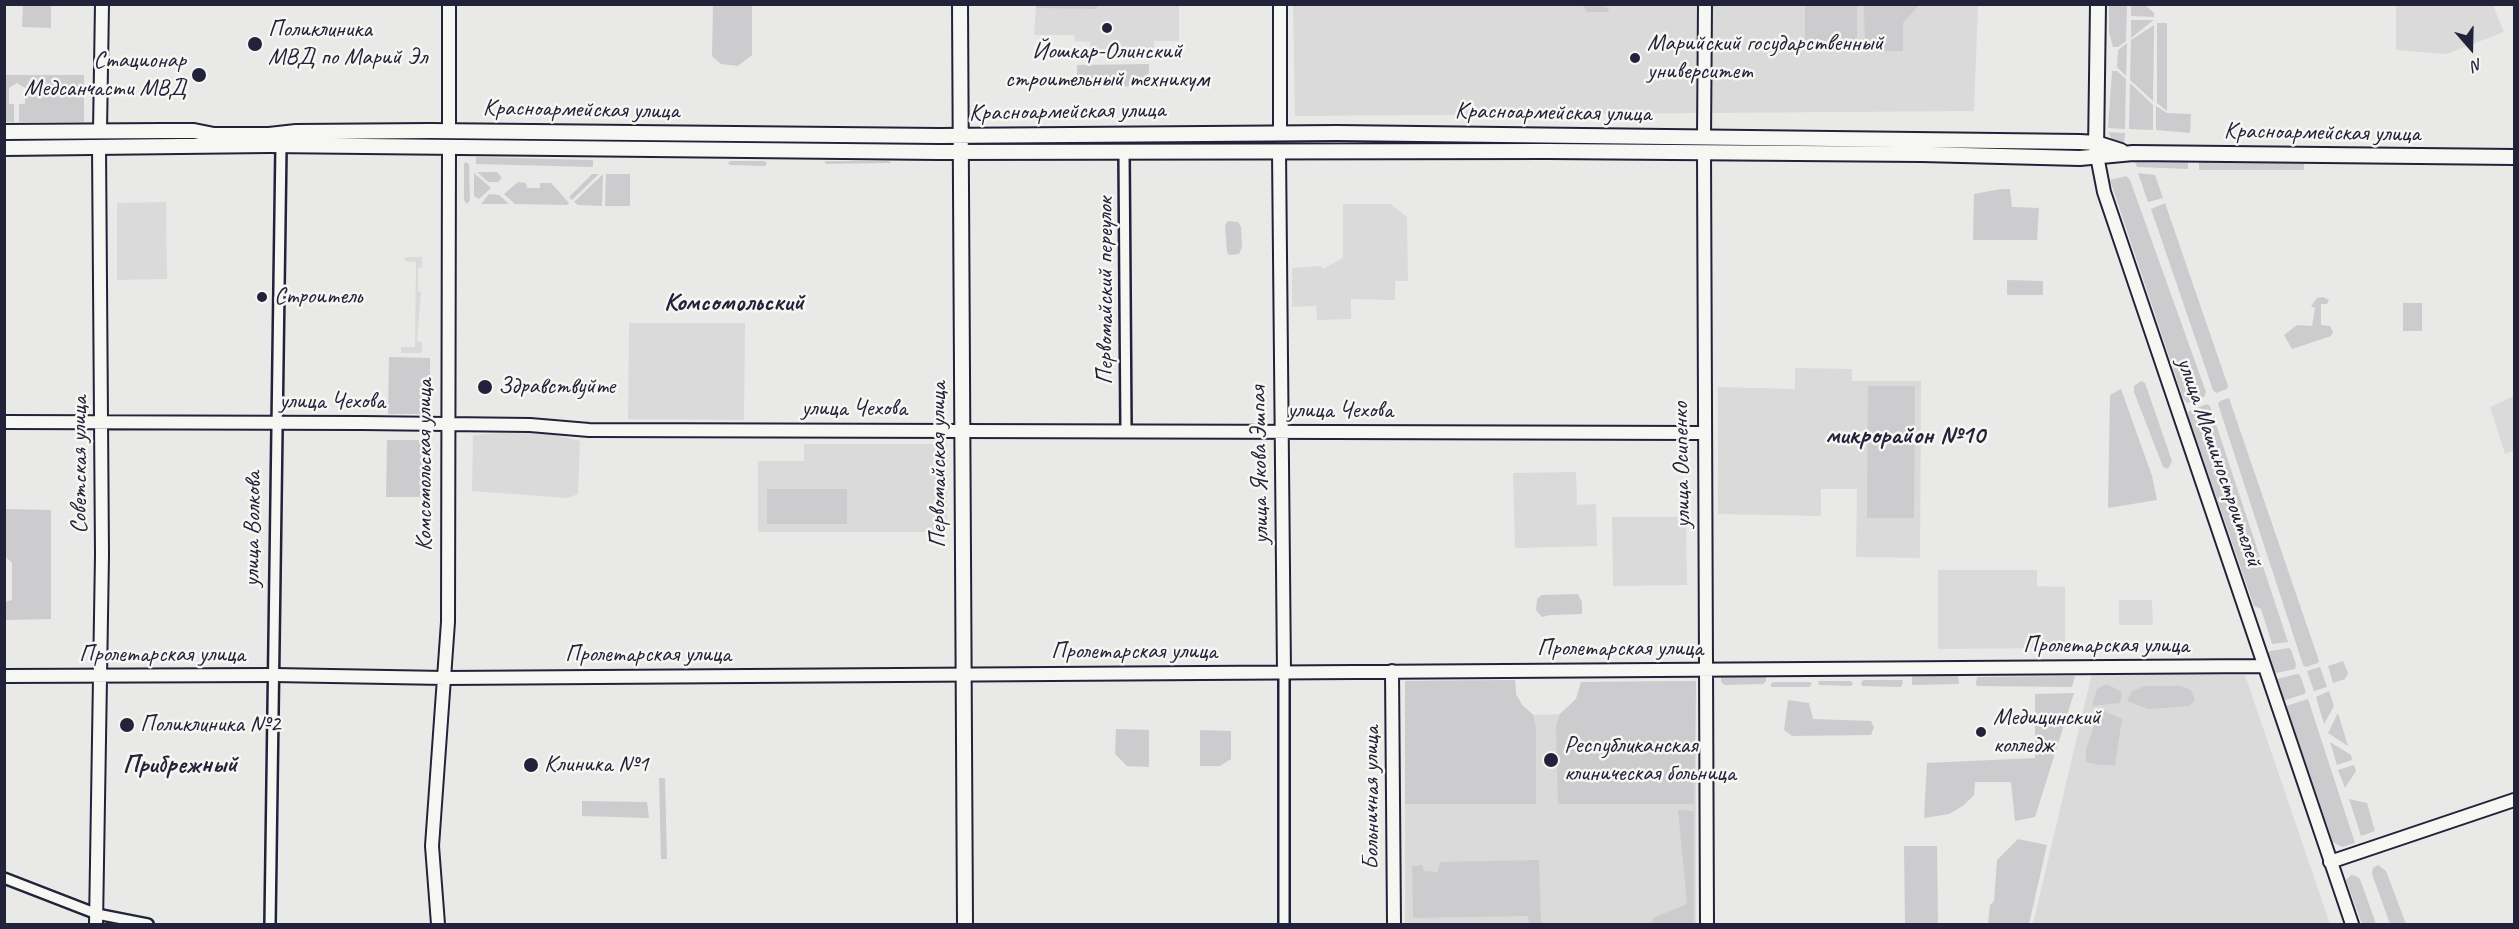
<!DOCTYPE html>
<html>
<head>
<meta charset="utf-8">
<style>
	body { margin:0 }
	#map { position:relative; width:2519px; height:929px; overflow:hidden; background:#e9e9e7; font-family:Caveat,sans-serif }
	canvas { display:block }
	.frame { position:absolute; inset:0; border:6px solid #22223b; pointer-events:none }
	.north { position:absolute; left:2441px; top:18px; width:60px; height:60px; -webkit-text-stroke:4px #f6f6f2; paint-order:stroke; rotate:160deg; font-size:16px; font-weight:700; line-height:24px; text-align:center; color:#22223b }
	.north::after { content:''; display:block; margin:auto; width:21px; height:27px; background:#22223b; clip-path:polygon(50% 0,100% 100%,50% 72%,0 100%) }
</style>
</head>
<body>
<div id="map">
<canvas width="2519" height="929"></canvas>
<div class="frame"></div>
<div class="north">N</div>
</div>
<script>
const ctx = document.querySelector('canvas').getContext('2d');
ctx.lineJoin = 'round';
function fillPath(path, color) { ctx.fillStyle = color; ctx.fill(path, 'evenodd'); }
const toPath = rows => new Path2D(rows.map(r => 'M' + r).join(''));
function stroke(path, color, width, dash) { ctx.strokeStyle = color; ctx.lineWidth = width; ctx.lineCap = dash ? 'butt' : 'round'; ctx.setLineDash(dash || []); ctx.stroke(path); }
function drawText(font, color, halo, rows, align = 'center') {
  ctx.font = font + ' Caveat,sans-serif'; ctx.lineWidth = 5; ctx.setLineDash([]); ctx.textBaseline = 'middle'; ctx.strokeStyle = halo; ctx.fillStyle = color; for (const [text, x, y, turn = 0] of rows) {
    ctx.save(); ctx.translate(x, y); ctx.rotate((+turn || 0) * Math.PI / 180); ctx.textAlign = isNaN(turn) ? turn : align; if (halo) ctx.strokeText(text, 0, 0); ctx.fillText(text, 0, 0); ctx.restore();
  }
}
const built = toPath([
	[1036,5,1179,5,1179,41,1154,41,1154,53,1090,53,1090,42,1075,41,1074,35,1034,35],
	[1293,5,1978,5,1974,111,1295,116],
	[2396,5,2493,5,2504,32,2446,54,2396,50],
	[166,202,167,279,117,280,117,203],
	[1343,204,1390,204,1407,217,1408,281,1395,281,1395,300,1351,299,1351,319,1317,320,1316,306,1292,307,1292,268,1321,266,1323,269,1343,258],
	[405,257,422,257,422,267,418,268,418,291,421,292,417,341,422,342,422,353,401,353,401,347,415,347,416,262,405,261],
	[629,323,745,323,744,420,628,419],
	[1795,368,1852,369,1852,381,1921,381,1920,558,1856,557,1857,489,1821,489,1821,516,1718,514,1718,387,1795,389],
	[2514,396,2514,451,2505,454,2490,407],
	[504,433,551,434,580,441,578,494,568,498,472,491,473,435],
	[804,444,947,444,947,532,758,532,758,461,804,461],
	[1576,472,1577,505,1596,504,1597,546,1515,548,1513,473],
	[1612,517,1686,517,1687,585,1613,586],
	[1938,570,2037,570,2037,586,2065,587,2065,648,1938,649],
	[2119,600,2152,600,2153,625,2119,625],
	[2092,673,2245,675,2330,924,2033,924],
	[1515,680,1516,694,1522,705,1534,715,1560,714,1576,699,1581,682,1696,681,1696,924,1405,924,1405,681]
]);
const green = toPath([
	[23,5,51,5,51,28,22,27],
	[713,5,752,5,752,55,738,66,721,64,712,56],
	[1036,5,1097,5,1097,9,1036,8],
	[1583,5,1601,5,1609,9,1608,12,1587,12],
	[1805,5,1857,5,1857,47,1805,47],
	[1864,5,1919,5,1903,23,1903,51,1865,51],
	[2109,5,2127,5,2126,41,2118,47,2113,47,2109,32],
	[2131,5,2145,5,2154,13,2154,17,2131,16],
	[2131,20,2154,20,2131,38],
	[2157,23,2167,23,2167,111,2157,103],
	[2154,25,2153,101,2130,80,2131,40],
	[2127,43,2126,76,2117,67,2118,50],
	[1149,64,1149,86,1077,87,1077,65],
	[2112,71,2117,71,2126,79,2125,129,2108,128],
	[5,75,84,75,84,122,19,122,19,104,25,104,25,88,17,83,9,88,9,104,14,104,14,122,5,122],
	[2130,83,2153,105,2153,130,2129,129],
	[2156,106,2167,113,2191,114,2190,133,2156,130],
	[2108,132,2125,133,2124,144,2113,142],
	[476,137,931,144,931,146,476,140],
	[476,157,593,160,593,167,476,164],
	[2134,159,2188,160,2188,169,2137,167],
	[2199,159,2304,160,2304,170,2199,170],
	[730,161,764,161,767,163,765,166,730,165,728,163],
	[826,161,889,161,891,163,826,164,824,162],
	[466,162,469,164,470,200,467,204,464,200,464,164],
	[477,172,497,172,502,178,498,182,488,182],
	[474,173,491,188,479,199,474,196],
	[2138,173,2155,175,2163,198,2148,202],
	[592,174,599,174,572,200,569,197],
	[603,174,602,206,578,205,574,202],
	[606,174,630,174,630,206,605,206],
	[2126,176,2130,180,2206,392,2204,397,2187,403,2183,398,2110,180],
	[518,182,526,183,527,188,540,188,540,183,551,183,569,203,567,205,515,204,504,194],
	[2001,189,2010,189,2012,207,2039,208,2037,240,1973,240,1974,194],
	[489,194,499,195,509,204,481,204],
	[2165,203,2228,386,2227,389,2216,393,2213,390,2151,209],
	[1228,221,1238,222,1241,227,1242,247,1239,254,1229,255,1227,252,1225,225],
	[2007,280,2043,281,2043,295,2007,295],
	[2323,297,2329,300,2327,304,2321,304,2321,325,2330,326,2333,332,2331,336,2292,349,2284,335,2297,325,2312,326,2315,308,2311,306,2317,298],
	[2403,303,2422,303,2422,331,2403,331],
	[389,357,430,358,430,414,388,414],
	[2141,381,2145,383,2172,461,2168,469,2163,467,2134,392,2134,386],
	[1868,386,1915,386,1914,518,1867,518],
	[2121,389,2152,476,2157,500,2108,508,2110,395],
	[2229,398,2319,661,2318,663,2306,667,2303,665,2218,404,2220,401],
	[2207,404,2210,406,2288,642,2272,644,2261,609,2254,606,2188,415,2189,411],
	[387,440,429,440,428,497,386,497],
	[767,489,847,489,847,524,767,524],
	[5,509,51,510,51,619,6,620,5,602,12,600,12,563,5,556],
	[1578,594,1582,602,1582,614,1551,615,1542,617,1536,610,1537,599,1542,595],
	[2289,648,2291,650,2296,664,2295,669,2277,673,2274,671,2267,654,2270,651],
	[2343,661,2348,673,2345,679,2333,683,2328,666],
	[2320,667,2327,687,2314,691,2307,671],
	[1726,674,1761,674,1766,676,1766,681,1763,684,1725,685,1721,682,1721,677],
	[2297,674,2300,675,2306,692,2304,694,2286,700,2283,699,2276,682,2277,679],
	[1912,675,1958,675,1959,684,1912,685],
	[2075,676,2072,687,1977,686,1976,684,1977,677],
	[1515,680,1516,694,1522,705,1533,715,1536,727,1536,804,1405,804,1405,681],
	[1864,680,1902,680,1903,683,1901,687,1862,686,1861,682],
	[1696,681,1694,804,1558,804,1556,726,1560,714,1576,699,1581,682],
	[1818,681,1850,681,1853,683,1851,686,1819,685],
	[1775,682,1809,682,1812,683,1810,687,1771,687,1771,683],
	[2107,684,2122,692,2120,703,2092,706,2097,689],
	[2145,686,2181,686,2191,690,2195,700,2189,706,2148,709,2127,701,2132,691],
	[2329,691,2334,706,2324,724,2316,697],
	[2074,693,2035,817,2015,821,2011,782,1975,782,1974,795,1964,805,1949,814,1924,818,1927,763,2035,758,2035,694],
	[2308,699,2355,843,2342,847,2333,842,2286,706],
	[1788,700,1809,703,1813,719,1871,721,1874,727,1871,735,1792,736,1784,730],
	[2104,711,2122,719,2115,765,2100,765,2086,762,2086,750,2098,713],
	[2338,713,2348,746,2328,733],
	[1116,729,1149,730,1149,767,1127,766,1115,754],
	[1200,730,1231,731,1231,759,1220,766,1200,766],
	[2330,742,2351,755,2352,760,2337,765],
	[2354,765,2356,771,2345,788,2338,770],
	[659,778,665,778,667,859,661,859],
	[2349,799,2367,803,2375,831,2361,836],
	[582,801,647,802,649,818,582,816],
	[1678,810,1694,811,1694,924,1651,924,1653,918,1687,904],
	[2018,839,2047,845,2029,924,1988,924,1990,905,1994,901,1997,860],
	[1904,846,1937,846,1938,924,1905,924],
	[1539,860,1541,924,1529,924,1528,916,1413,918,1412,866,1422,865,1424,871,1438,872,1440,862],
	[2378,865,2386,871,2406,924,2390,924,2372,874,2373,868],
	[2351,875,2356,876,2360,879,2376,924,2362,924,2346,880]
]);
const street = toPath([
	[1124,151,1126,431],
	[1284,672,1284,924],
	[4,878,97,914,148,924],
	[270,924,281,146]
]);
const secondary = toPath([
	[100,131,102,4],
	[449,131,449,4],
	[1280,133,1280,4],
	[1704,138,1705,4],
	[1279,151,1284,672],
	[1704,152,1707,924],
	[2097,156,2104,192,2352,924],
	[4,422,362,423,530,425,589,430,1704,433],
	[1392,671,1394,924],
	[4,676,274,675,445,678,2263,666],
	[2330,862,2514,800],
	[96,924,102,555,99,146],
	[438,924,432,846,448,622,449,147]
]);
const primary = toPath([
	[960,4,965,924],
	[4,132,164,131,194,131,214,135,269,135,296,132,430,131,939,136,1337,133,2080,142,2096,143,2121,151],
	[4,148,269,145,939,152,1548,151,1922,154,2080,158,2133,153,2514,157],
	[2096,151,2098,4]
]);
const markers = [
	[1107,28,6,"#22223b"],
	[255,44,8,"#22223b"],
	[1635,58,6,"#22223b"],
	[199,75,8,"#22223b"],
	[262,297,6,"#22223b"],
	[485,387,8,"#22223b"],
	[127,725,8,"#22223b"],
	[1981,732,6,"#22223b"],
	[1551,760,8,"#22223b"],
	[531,765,8,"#22223b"]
];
const poiNames = [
	["Поликлиника",268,30],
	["МВД по Марий Эл",268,58],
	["Марийский государственный",1647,44],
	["университет",1647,72],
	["Йошкар-Олинский",1107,52,"center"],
	["строительный техникум",1107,80,"center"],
	["Стационар",186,61,"right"],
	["Медсанчасти МВД",186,89,"right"],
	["Строитель",274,297],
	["Здравствуйте",498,387],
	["Медицинский",1993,718],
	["колледж",1993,746],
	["Поликлиника №2",140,725],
	["Республиканская",1564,746],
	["клиническая больница",1564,774],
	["Клиника №1",544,765]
];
const streetNames = [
	["Красноармейская улица",581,110,1],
	["Красноармейская улица",1067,112,-1],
	["Красноармейская улица",1553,113,1],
	["Красноармейская улица",2322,133,1],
	["Первомайский переулок",1106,291,-90],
	["улица Чехова",332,402],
	["улица Чехова",854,409],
	["улица Чехова",1340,411],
	["улица Машиностроителей",2219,462,71],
	["Советская улица",80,465,-90],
	["Комсомольская улица",425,465,-90],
	["Первомайская улица",939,465,-90],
	["улица Якова Эшпая",1260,465,-91],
	["улица Осипенко",1682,465,-91],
	["улица Волкова",253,529,-89],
	["Пролетарская улица",2106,646],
	["Пролетарская улица",1620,649],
	["Пролетарская улица",1134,652],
	["Пролетарская улица",162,655],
	["Пролетарская улица",648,655],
	["Больничная улица",1372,798,-90]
];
const neighbourhoodNames = [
	["Комсомольский",734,303],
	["микрорайон №10",1905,436],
	["Прибрежный",180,765]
];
fillPath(built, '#dadada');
fillPath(green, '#ccccce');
stroke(street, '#22223b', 14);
stroke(secondary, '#22223b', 16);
stroke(primary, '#22223b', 18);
stroke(street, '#f6f6f2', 9);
stroke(secondary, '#f6f6f2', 12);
stroke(primary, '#f6f6f2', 14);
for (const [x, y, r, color] of markers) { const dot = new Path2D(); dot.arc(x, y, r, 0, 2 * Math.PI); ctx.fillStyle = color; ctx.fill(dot); stroke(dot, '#f6f6f2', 2); }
drawText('24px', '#22223b', '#f6f6f2', poiNames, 'left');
drawText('24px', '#22223b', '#f6f6f2', streetNames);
drawText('bold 26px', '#22223b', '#f6f6f2', neighbourhoodNames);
</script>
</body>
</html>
